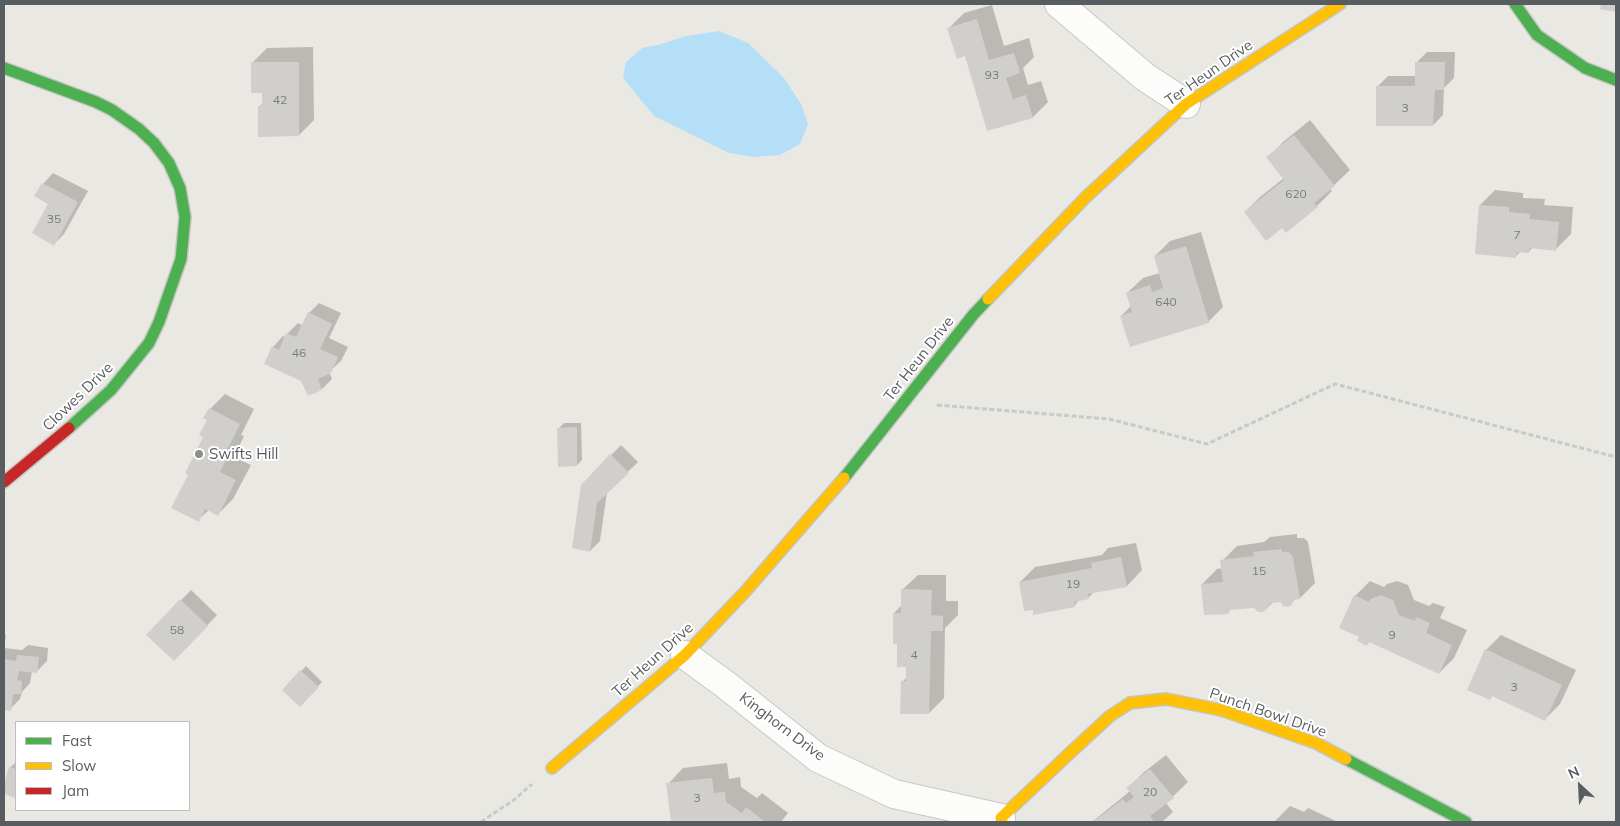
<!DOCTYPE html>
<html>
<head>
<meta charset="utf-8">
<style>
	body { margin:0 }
	#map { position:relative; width:1620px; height:826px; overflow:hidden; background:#eae8e2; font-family:Mulish,sans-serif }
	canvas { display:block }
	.frame { position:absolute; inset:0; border:5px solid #585d61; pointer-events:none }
	.legend { position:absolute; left:15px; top:721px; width:175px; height:90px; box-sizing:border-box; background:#fff; border:1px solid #bcbec0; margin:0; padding:6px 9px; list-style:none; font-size:15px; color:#585d61 }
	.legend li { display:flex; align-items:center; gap:10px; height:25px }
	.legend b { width:25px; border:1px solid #bcbec0 }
	.north { position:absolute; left:1555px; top:761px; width:50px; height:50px; -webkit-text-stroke:4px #fff; paint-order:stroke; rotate:335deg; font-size:14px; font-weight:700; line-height:20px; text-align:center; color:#585d61 }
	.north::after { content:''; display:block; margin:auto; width:18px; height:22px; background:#585d61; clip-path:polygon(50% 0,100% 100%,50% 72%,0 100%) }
</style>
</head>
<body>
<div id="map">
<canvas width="1620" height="826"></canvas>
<div class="frame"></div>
<ul class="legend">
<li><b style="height:6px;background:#4caf50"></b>Fast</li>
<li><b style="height:6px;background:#ffc107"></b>Slow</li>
<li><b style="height:6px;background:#c62828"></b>Jam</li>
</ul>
<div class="north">N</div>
</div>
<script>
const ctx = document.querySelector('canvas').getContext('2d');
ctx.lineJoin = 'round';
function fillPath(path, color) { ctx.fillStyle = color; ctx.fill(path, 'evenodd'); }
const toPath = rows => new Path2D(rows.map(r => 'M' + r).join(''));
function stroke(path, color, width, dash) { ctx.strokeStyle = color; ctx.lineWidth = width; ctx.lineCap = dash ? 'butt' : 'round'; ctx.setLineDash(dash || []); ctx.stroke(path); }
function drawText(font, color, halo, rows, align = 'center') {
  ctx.font = font + ' Mulish,sans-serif'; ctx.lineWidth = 4; ctx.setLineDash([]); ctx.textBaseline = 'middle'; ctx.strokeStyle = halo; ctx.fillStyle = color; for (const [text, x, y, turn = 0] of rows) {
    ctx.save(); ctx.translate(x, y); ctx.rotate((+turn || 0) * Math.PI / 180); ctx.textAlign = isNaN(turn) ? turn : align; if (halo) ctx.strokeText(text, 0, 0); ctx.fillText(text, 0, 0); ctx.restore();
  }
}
const water = toPath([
	[719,31,748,43,784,78,801,104,808,124,800,144,780,155,754,157,729,153,654,116,623,78,626,62,642,48,658,45,686,36]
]);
const shadow = toPath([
	[992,5,1004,46,1029,38,1034,57,1023,68,1028,85,1041,81,1048,102,1033,117,988,130,966,55,949,28,964,13],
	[313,47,314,120,299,135,259,107,263,103,263,92,252,63,267,48],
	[1427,52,1455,52,1454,78,1444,88,1443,115,1433,125,1378,86,1388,76,1416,76,1417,62],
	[1310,120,1350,170,1330,189,1332,191,1317,206,1282,226,1245,212,1260,197,1284,178,1268,158,1283,142],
	[53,173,88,191,64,234,54,244,49,203,43,184],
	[1495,190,1523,193,1523,198,1545,199,1544,205,1573,207,1571,234,1556,249,1533,247,1529,252,1521,251,1515,257,1480,205],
	[1201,232,1223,307,1208,322,1121,316,1131,306,1127,293,1143,278,1160,273,1155,256,1170,241],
	[319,303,341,313,329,338,348,347,341,361,329,372,332,379,322,389,302,380,273,347,283,336,286,338,288,333,298,323,303,326,309,313],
	[225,394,254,409,241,435,244,436,234,457,251,465,233,499,218,514,209,510,198,520,190,474,205,437,210,409],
	[564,423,581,423,582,460,577,465,559,428],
	[621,445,638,462,607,492,600,541,590,551,582,485],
	[1297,534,1297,538,1304,538,1308,542,1315,583,1300,598,1296,598,1291,604,1282,601,1274,601,1268,607,1232,608,1228,612,1202,584,1217,569,1223,568,1222,561,1237,546,1264,542,1270,537],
	[1136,543,1142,570,1127,586,1094,592,1088,598,1080,599,1074,606,1034,609,1020,582,1035,567,1102,555,1108,548],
	[918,575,946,575,946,601,958,601,958,615,945,628,944,698,929,713,902,682,907,677,907,666,899,643,894,613,902,605,902,590],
	[1370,581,1384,587,1387,584,1397,581,1408,585,1414,600,1429,606,1433,603,1445,607,1440,618,1467,630,1454,658,1439,673,1370,641,1367,644,1361,636,1355,596],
	[191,590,217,615,184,650,147,635],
	[4,635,6,635,4,648,22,650,28,645,48,648,47,661,36,672,32,671,30,683,22,692,20,699,10,709,4,709],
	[1501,635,1576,670,1560,704,1545,719,1493,695,1489,699,1486,650],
	[306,666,322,682,300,705,284,690],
	[1166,755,1188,782,1166,803,1173,812,1162,822,1092,822,1130,791,1128,788,1143,773],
	[16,762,16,797,4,792,4,788,11,767],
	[727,763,729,779,740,777,741,787,757,798,762,793,788,813,781,822,672,822,668,784,683,768],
	[1290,806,1304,812,1308,808,1338,822,1274,822]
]);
const building = toPath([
	[1601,4,1616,4,1616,12,1600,9],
	[977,19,989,60,1014,53,1020,73,1006,78,1013,99,1026,95,1033,118,987,131,965,56,957,59,947,28],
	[251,62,299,62,299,136,258,137,258,106,262,106,262,93,251,93],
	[1415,62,1445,62,1444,90,1435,90,1433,126,1376,126,1376,86,1415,86],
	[1294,135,1335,186,1314,203,1318,207,1286,233,1282,228,1266,241,1244,212,1284,180,1266,157],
	[42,183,78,202,54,246,32,233,48,204,34,196],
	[1479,205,1509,207,1509,212,1530,214,1530,219,1559,222,1556,251,1530,248,1529,253,1517,252,1516,258,1475,254],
	[1186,246,1209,323,1130,347,1120,316,1132,312,1126,293,1150,285,1152,292,1163,288,1154,256],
	[308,312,332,324,320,349,338,357,331,373,318,379,322,390,308,396,301,381,264,364,272,346,279,350,286,333,296,337],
	[209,408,240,424,227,450,230,452,220,472,236,480,218,516,205,509,199,522,171,508,188,475,185,473,203,437,199,435,207,420,203,418],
	[577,427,577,466,558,467,557,428],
	[610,454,629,473,597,503,590,552,572,548,581,485],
	[1282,549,1282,552,1289,552,1293,557,1300,599,1293,600,1292,605,1288,607,1283,606,1281,602,1270,603,1268,608,1263,612,1258,612,1254,608,1228,610,1229,614,1204,615,1201,584,1223,582,1220,560,1254,556,1253,552],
	[1121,557,1127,587,1088,594,1089,599,1074,602,1075,607,1033,615,1033,610,1024,611,1019,582,1092,568,1091,563],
	[901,589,932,590,931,615,943,616,943,631,931,631,929,714,900,714,901,681,906,681,906,667,897,667,897,644,893,644,893,613,901,613],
	[1354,595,1369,602,1371,599,1381,595,1393,600,1399,615,1415,621,1416,617,1430,623,1426,633,1452,645,1439,674,1369,642,1367,646,1357,641,1359,637,1339,628],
	[180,599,208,626,174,661,146,635],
	[1485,649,1562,685,1545,721,1492,696,1490,700,1467,690],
	[17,655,39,657,37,673,19,671,17,680,22,681,21,694,13,694,11,711,4,710,4,659,16,661],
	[300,670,319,687,300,707,282,690],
	[9,767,16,769,16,798,4,794,4,784],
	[1150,769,1174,798,1150,816,1154,822,1093,822,1123,799,1126,803,1134,797,1126,788],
	[712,778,714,793,725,792,726,802,742,813,746,807,765,822,671,822,666,783]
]);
const path = toPath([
	[937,405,1109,419,1207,444,1335,384,1616,457],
	[481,822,515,799,532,784]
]);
const street = toPath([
	[1059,4,1145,77,1186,104],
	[685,655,726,685,818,758,894,794,1001,818]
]);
const fast = toPath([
	[1515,4,1537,35,1585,68,1616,80],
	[4,68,96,102,112,110,139,129,154,143,169,163,180,188,185,217,181,259,159,322,149,343,111,390,69,428],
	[844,478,973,315,988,299],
	[1346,759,1466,822]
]);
const slow = toPath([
	[988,299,1085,198,1186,104,1340,4],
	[552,768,685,655,744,593,844,478],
	[1002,822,1001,818,1072,751,1110,716,1130,703,1166,699,1221,710,1316,743,1346,759]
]);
const jam = toPath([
	[4,482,69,428]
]);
const markers = [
	[199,454,5,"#8b8e8e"]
];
const numberNames = [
	["93",992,75],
	["42",280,100],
	["3",1405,108],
	["620",1296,194],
	["35",54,219],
	["7",1517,235],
	["640",1166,302],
	["46",299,353],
	["15",1259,571],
	["19",1073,584],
	["58",177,630],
	["9",1392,635],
	["4",914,655],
	["3",1514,687],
	["20",1150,792],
	["3",697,798]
];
const streetNames = [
	["Ter Heun Drive",1209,73,-35],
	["Ter Heun Drive",919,359,-52],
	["Clowes Drive",78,397,-44],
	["Ter Heun Drive",653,660,-42],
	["Punch Bowl Drive",1268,713,19],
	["Kinghorn Drive",782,727,37]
];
const poiNames = [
	["Swifts Hill",209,454]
];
fillPath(water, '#b4dff6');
fillPath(shadow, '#0003');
fillPath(building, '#d1cfcc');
stroke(street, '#c7c7c6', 30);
stroke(fast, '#c5c6c4', 14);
stroke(slow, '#c5c6c4', 14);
stroke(jam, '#c5c6c4', 14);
stroke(path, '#c5ccc8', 3, [5, 2.5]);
stroke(street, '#fcfcfb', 28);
stroke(fast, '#4caf50', 11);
stroke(slow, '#ffc107', 11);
stroke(jam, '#c62828', 11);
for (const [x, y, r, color] of markers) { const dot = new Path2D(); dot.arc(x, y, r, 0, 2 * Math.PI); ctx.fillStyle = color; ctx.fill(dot); stroke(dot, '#fff', 2); }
drawText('12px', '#787b7d', null, numberNames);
drawText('15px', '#585d61', '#fff', streetNames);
drawText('15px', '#585d61', '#fff', poiNames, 'left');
</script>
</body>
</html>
